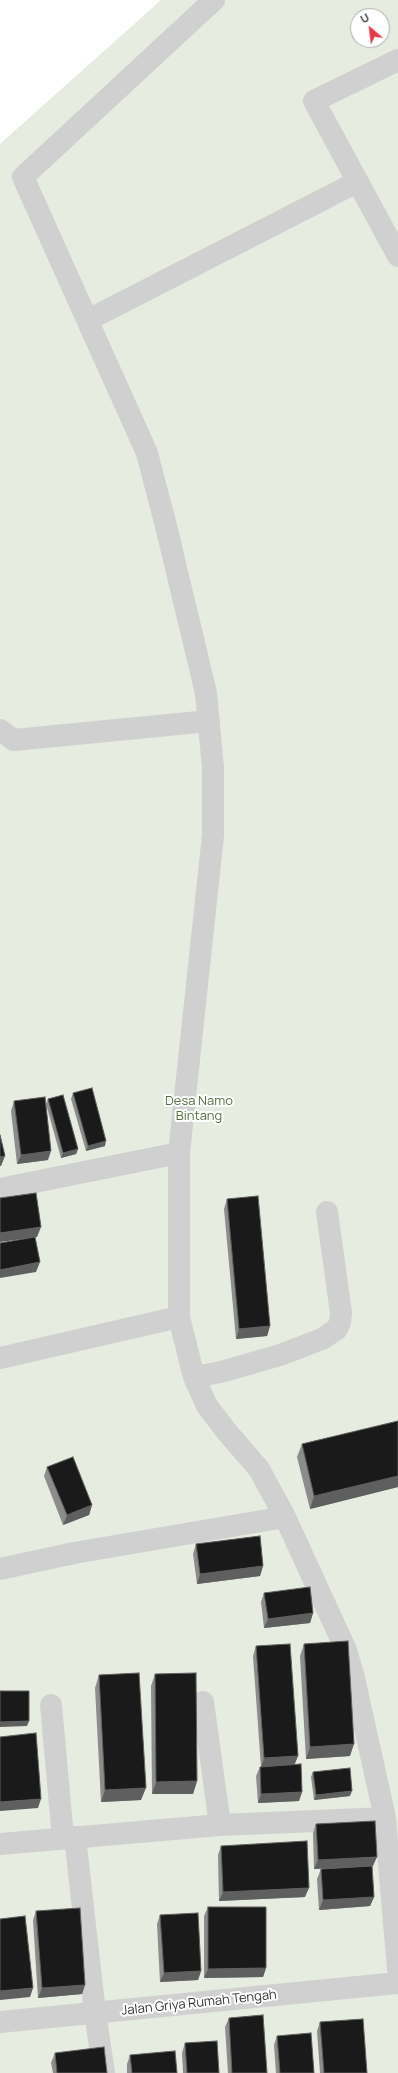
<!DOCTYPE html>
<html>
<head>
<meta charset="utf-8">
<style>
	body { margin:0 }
	#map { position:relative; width:398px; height:2073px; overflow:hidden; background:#fff; font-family:Manrope,sans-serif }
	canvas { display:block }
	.north { position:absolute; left:350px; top:8px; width:40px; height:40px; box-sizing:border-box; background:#fff; border:1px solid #adadad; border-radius:50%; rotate:332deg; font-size:11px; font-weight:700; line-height:16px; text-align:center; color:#333 }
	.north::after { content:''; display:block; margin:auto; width:14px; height:18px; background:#e63946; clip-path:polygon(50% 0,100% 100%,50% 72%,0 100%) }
</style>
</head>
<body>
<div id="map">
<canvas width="398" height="2073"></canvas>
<div class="north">U</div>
</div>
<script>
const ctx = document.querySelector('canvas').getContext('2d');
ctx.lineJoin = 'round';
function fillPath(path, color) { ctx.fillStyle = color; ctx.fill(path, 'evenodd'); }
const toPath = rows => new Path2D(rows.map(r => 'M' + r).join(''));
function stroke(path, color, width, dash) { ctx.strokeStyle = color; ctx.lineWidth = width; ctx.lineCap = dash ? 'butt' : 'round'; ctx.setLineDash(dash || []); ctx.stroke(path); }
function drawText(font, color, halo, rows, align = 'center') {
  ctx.font = font + ' Manrope,sans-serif'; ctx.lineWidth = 4; ctx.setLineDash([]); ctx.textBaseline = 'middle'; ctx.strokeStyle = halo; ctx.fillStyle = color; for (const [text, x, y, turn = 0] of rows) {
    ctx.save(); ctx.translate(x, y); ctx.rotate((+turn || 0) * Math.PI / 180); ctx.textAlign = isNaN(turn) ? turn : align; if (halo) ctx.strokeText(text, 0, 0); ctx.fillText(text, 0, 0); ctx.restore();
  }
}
const green = toPath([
	[161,0,398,0,398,2073,0,2073,0,144],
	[358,16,382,16,382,40,358,40]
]);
const minor = toPath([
	[214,0,23,177,147,453,166,526,206,693,213,768,213,835,179,1153,179,1317,194,1377,207,1406,227,1432,259,1469,285,1517,346,1650,353,1674,385,1818,398,1969],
	[398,60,314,101,398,256],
	[88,320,357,182],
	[0,730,14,740,209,721],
	[0,1189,179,1153],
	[0,1358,179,1317],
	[194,1377,221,1372,280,1355,322,1339,337,1329,340,1322,341,1313,327,1212],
	[0,1569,74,1553,285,1517],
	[203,1702,220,1825],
	[51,1705,63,1838],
	[75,1837,95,2013,104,2073],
	[0,1844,220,1825,385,1818],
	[0,2022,398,1983]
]);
const wall = toPath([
	[73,1093,105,1146,86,1151,71,1099],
	[48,1099,78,1149,76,1154,61,1158,46,1104],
	[14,1101,48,1160,17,1164,11,1111],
	[227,1199,270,1326,267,1336,236,1339,224,1209],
	[398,1421,398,1487,310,1509,297,1457,302,1444],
	[47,1467,92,1505,89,1515,63,1525,44,1476],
	[196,1544,263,1566,260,1576,197,1584,193,1554],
	[264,1593,313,1613,310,1623,264,1628,261,1602],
	[304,1644,350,1756,306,1759,300,1656],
	[256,1646,298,1756,294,1765,302,1792,299,1801,258,1803,256,1776,260,1767,261,1767,253,1656],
	[155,1674,197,1781,193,1794,152,1794,151,1686],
	[99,1675,141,1800,101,1802,95,1688],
	[313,1772,350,1796,314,1800,311,1777],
	[316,1824,373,1866,314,1869,313,1833],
	[221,1846,305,1897,219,1901,218,1855],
	[321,1869,374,1897,370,1906,319,1910,317,1879],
	[208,1907,266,1968,263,1977,204,1978,204,1916],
	[36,1911,85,1985,82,1994,38,1998,33,1920],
	[160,1915,201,1971,198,1980,160,1982,157,1924],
	[229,2018,267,2073,228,2073,225,2027],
	[320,2022,367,2073,320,2073,317,2031],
	[277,2036,314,2073,276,2073,274,2045],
	[185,2043,219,2073,183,2073,182,2053],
	[55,2053,107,2073,53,2073,51,2063],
	[130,2055,177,2073,127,2073,127,2064]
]);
const shadedWall = toPath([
	[106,1141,105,1146,86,1151,88,1146],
	[78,1149,76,1154,61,1158,63,1153],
	[51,1151,48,1160,17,1164,21,1155],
	[5,1156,1,1166,0,1166,0,1157],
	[41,1227,37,1237,0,1242,0,1233],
	[40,1262,36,1272,0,1278,0,1270],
	[270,1326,267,1336,236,1339,239,1329],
	[398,1476,398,1487,310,1509,314,1496],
	[92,1505,89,1515,63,1525,67,1515],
	[263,1566,260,1576,197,1584,200,1574],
	[313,1613,310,1623,264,1628,268,1619],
	[29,1721,27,1726,0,1727,0,1722],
	[354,1744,350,1756,306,1759,310,1747],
	[298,1756,294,1766,261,1768,264,1758],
	[197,1781,193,1794,152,1794,156,1782],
	[146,1788,141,1800,101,1802,105,1790],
	[352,1791,350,1796,314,1800,316,1795],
	[302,1792,299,1801,258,1803,261,1794],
	[41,1799,38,1808,0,1811,0,1802],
	[377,1857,373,1866,314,1869,318,1860],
	[309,1888,305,1897,219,1901,223,1892],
	[374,1897,370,1906,319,1910,323,1900],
	[266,1968,263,1977,204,1978,208,1969],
	[201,1971,198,1980,160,1982,164,1973],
	[85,1985,82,1994,38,1998,42,1988],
	[33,1988,30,1997,0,2000,0,1991]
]);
const building = toPath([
	[92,1088,106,1141,88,1146,73,1093,92,1088],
	[63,1095,78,1149,63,1153,48,1099,63,1095],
	[45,1097,51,1151,21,1155,14,1101,45,1097],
	[0,1135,5,1156,0,1157,0,1135],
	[36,1193,41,1227,0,1233,0,1198,36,1193],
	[258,1196,270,1326,239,1329,227,1199,258,1196],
	[35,1237,40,1262,0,1270,0,1243,35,1237],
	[398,1421,398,1476,314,1496,302,1444,398,1421],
	[73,1457,92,1505,67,1515,47,1467,73,1457],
	[260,1536,263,1566,200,1574,196,1544,260,1536],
	[310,1587,313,1613,268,1619,264,1593,310,1587],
	[348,1641,354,1744,310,1747,304,1644,348,1641],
	[290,1644,298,1756,264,1758,256,1646,290,1644],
	[139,1673,146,1788,105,1790,99,1675,139,1673],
	[196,1673,197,1781,156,1782,155,1674,196,1673],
	[0,1691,29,1691,29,1721,0,1722,0,1691],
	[36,1733,41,1799,0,1802,0,1737,36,1733],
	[301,1764,302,1792,261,1794,260,1767,301,1764],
	[350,1768,352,1791,316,1795,313,1772,350,1768],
	[375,1821,377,1857,318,1860,316,1824,375,1821],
	[307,1841,309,1888,223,1892,221,1846,307,1841],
	[372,1866,374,1897,323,1900,321,1869,372,1866],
	[208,1907,266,1907,266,1968,208,1969,208,1907],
	[80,1908,85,1985,42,1988,36,1911,80,1908],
	[198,1913,201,1971,164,1973,160,1915,198,1913],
	[25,1916,33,1988,0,1991,0,1919,25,1916],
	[263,2015,267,2073,232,2073,229,2018,263,2015],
	[363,2019,367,2073,324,2073,320,2022,363,2019],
	[311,2033,314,2073,280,2073,277,2036,311,2033],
	[217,2041,219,2073,187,2073,185,2043,217,2041],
	[104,2047,107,2073,57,2073,55,2053,104,2047],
	[175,2051,177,2073,132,2073,130,2055,175,2051]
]);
const parkNames = [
	["Desa Namo",199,1101],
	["Bintang",199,1116]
];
const streetNames = [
	["Jalan Griya Rumah Tengah",199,2003,-6]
];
fillPath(green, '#e6ecdf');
stroke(minor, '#d0d0d0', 22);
fillPath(wall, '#8c8c8c');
fillPath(shadedWall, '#5f5f5f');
fillPath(building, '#1a1a1a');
stroke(building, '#5f5f5f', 1);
drawText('13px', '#56703f', '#fff', parkNames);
drawText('13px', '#333', '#fff', streetNames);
</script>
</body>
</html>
